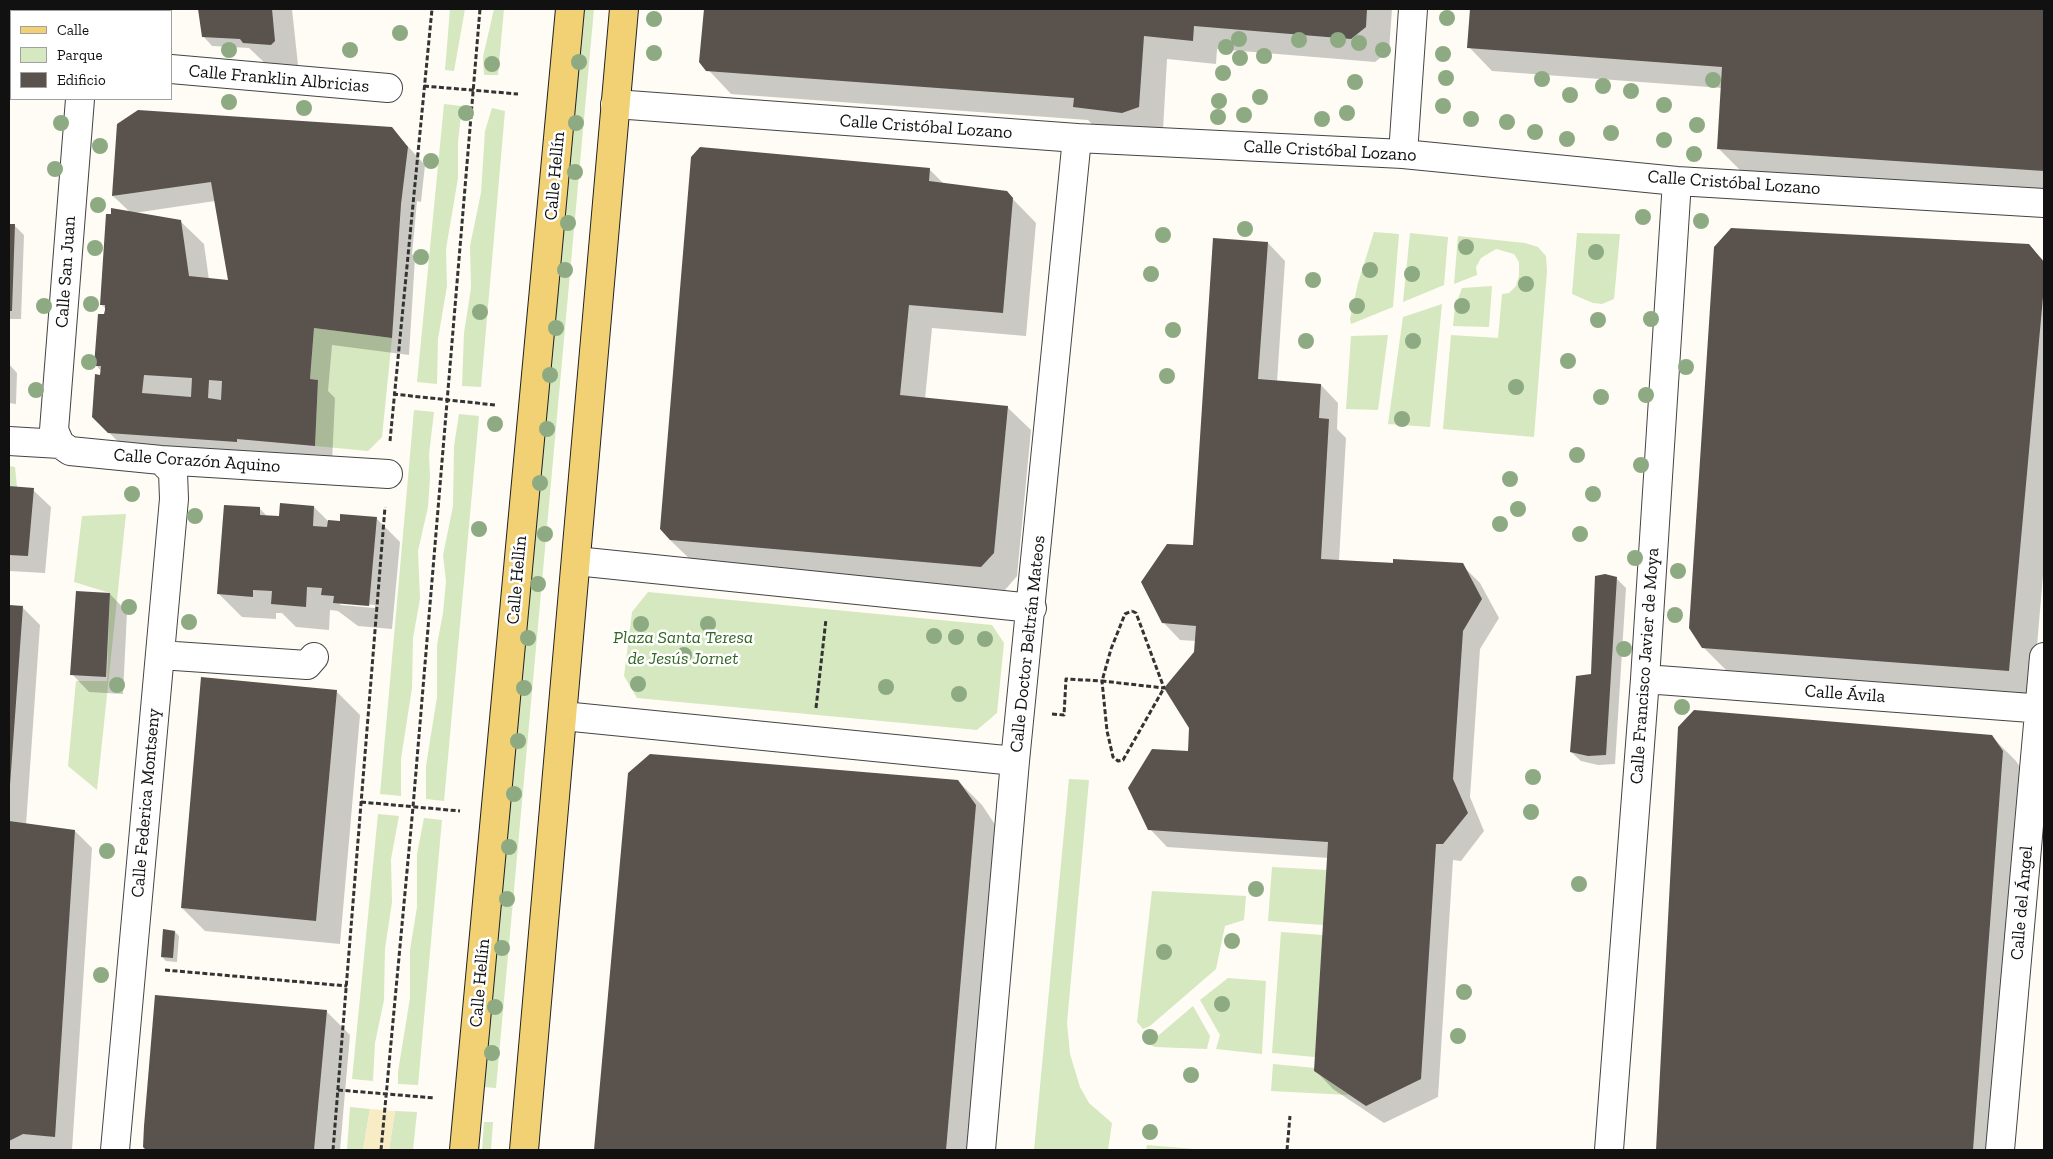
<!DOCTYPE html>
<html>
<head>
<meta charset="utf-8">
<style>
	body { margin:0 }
	#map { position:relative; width:2053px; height:1159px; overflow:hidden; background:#fefcf5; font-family:"Zilla Slab",serif }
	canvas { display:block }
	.frame { position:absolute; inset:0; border:10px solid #111; pointer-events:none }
	.legend { position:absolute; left:10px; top:10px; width:162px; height:90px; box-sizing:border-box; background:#fff; border:1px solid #a0a0a0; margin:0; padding:6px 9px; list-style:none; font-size:15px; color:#111 }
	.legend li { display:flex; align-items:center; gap:10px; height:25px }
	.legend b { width:25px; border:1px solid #a0a0a0 }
</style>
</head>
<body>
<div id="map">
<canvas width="2053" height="1159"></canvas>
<div class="frame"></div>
<ul class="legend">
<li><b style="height:6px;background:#f1d173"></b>Calle</li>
<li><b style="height:14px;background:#d5e8bf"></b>Parque</li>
<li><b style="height:14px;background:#59524d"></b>Edificio</li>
</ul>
</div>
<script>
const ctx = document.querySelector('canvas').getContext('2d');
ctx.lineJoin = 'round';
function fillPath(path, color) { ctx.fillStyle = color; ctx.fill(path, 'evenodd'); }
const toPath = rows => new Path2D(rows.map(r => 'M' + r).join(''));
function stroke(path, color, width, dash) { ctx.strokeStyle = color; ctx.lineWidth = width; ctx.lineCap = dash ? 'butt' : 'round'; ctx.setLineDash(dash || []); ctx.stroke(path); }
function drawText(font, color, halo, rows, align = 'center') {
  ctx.font = font + ' "Zilla Slab",serif'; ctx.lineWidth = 5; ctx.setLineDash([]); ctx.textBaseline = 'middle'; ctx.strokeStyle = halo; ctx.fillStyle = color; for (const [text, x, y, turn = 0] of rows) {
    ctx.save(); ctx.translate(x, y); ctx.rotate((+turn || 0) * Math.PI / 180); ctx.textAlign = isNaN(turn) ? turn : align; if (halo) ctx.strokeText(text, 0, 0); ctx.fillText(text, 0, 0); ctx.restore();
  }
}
const green = toPath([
	[450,9,465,9,454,71,445,70],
	[494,9,504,9,498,75,484,75,483,57],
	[584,9,594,9,496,1088,484,1087],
	[444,104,462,106,458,142,458,178,446,249,447,286,438,339,437,384,417,382],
	[492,108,505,111,481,387,462,386,464,333,471,288,470,246,481,193,485,131],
	[1374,232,1399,234,1393,307,1351,324,1350,319,1358,283],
	[1410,233,1448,237,1444,285,1403,302],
	[1577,233,1620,234,1614,299,1602,304,1593,303,1572,294],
	[1458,236,1525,243,1538,247,1546,256,1547,271,1534,437,1443,429,1451,335,1498,338,1502,294,1509,293,1516,286,1519,276,1519,262,1514,254,1496,249,1481,258,1476,267,1477,275,1454,284],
	[1492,286,1489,327,1453,326,1455,307,1462,288],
	[1442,304,1430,427,1388,424,1403,317],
	[314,328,392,338,382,437,368,451,315,446,318,380,310,379],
	[1388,335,1378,410,1346,409,1351,336],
	[414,410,434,412,429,454,430,478,428,507,418,551,420,599,413,638,412,688,401,759,401,796,380,794],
	[459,414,479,416,444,801,426,799,426,766,437,697,437,645,443,613,446,581,443,555,453,506,454,446],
	[9,466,15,467,17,487,9,486],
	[126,514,97,790,68,766,76,681,107,681,110,593,74,582,82,516],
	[648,592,992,625,1004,643,997,713,977,730,637,698,624,676,632,612],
	[1069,779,1089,780,1067,1023,1070,1054,1080,1087,1089,1103,1112,1123,1108,1150,1034,1150],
	[378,814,399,816,391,859,392,902,385,949,384,1000,375,1043,373,1081,352,1079],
	[424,818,442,820,418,1085,398,1084,398,1072,410,998,410,950,417,907,417,854],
	[1272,867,1327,870,1323,925,1268,921],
	[1152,891,1246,896,1244,920,1225,926,1216,969,1150,1026,1143,1029,1137,1022],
	[1281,932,1323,935,1315,1057,1272,1053],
	[1228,978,1266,981,1262,1054,1216,1049,1220,1035,1200,1000],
	[1193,1006,1210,1036,1207,1049,1155,1047,1151,1045,1152,1041],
	[1273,1064,1315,1068,1314,1071,1349,1095,1271,1091],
	[350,1107,370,1109,363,1150,347,1150],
	[395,1111,417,1112,413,1150,389,1150],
	[484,1122,493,1122,491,1150,482,1150],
	[1147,1145,1206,1150,1146,1150]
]);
const sand = toPath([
	[370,1109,395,1111,389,1150,363,1150]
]);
const shadow = toPath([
	[200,9,292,9,298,65,295,68,268,66,249,48,212,46,203,36],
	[706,9,1392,9,1389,51,1375,62,1217,49,1216,64,1167,59,1163,130,1098,130,1088,120,731,94,701,62],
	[1471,9,2044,9,2044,192,1742,172,1719,149,1722,88,1492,71,1469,47],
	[392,129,425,165,421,202,417,201,412,254,415,258,409,355,332,345,328,391,335,398,332,463,133,456,93,417,101,371,96,365,106,309,101,304,131,213,113,196],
	[215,201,232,282,209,280,204,244,180,221,134,213],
	[929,169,945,185,1006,192,1036,223,1026,336,932,328,925,399,1007,407,1031,430,1017,576,1005,590,694,563,670,540],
	[9,225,15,226,24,235,21,319,9,319],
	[1268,243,1285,261,1277,382,1321,385,1338,403,1337,429,1346,438,1339,561,1462,565,1480,583,1499,618,1480,649,1470,797,1484,831,1461,861,1453,860,1438,1097,1384,1123,1333,1089,1316,1071,1329,858,1167,847,1150,829,1189,753,1196,641,1180,640,1163,622,1195,546],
	[2028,245,2044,261,2044,563,2033,694,1727,671,1703,647],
	[9,364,17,373,16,404,9,403,9,408],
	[9,488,33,490,51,507,45,573,9,571],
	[314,507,328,521,341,522,376,518,400,542,392,629,358,626,338,611,330,610,329,630,296,627,282,613,276,613,276,619,242,617,218,593,260,509,268,517,280,518],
	[338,602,375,605,375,608,341,605],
	[1617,579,1626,588,1615,764,1598,765,1581,761,1571,752],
	[110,594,127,612,123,694,89,692,72,674],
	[9,606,22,607,40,625,26,825,75,831,92,848,72,1150,9,1150],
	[336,691,360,715,340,944,205,931,182,908],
	[1679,727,1992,737,2016,761,2026,776,1998,1150,1657,1150],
	[630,773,958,781,982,805,998,829,971,1150,595,1150],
	[175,932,179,936,177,962,166,961,162,957],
	[326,1011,350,1035,340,1150,147,1150,144,1146]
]);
const building = toPath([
	[198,9,272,9,275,41,271,45,243,43,240,39,202,37],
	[704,9,1367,9,1366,27,1351,39,1194,26,1193,41,1144,36,1139,107,1122,113,1073,107,1074,98,706,71,699,62],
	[1470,9,2044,9,2044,171,1717,149,1722,67,1467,48],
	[138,110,392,127,408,147,401,204,392,338,314,328,310,379,318,380,315,446,237,439,237,442,108,433,92,417,95,374,100,375,101,366,94,366,98,314,104,314,105,310,105,305,100,305,106,214,111,214,111,208,181,220,189,276,228,280,211,182,112,196,117,124],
	[144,375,192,378,191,397,142,393],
	[209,380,222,381,221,400,208,398],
	[700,147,930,168,929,181,1007,191,1013,198,1003,313,909,305,900,395,1008,406,994,553,981,567,670,540,660,529,691,157],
	[9,224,15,224,12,311,9,311],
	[1731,228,2029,244,2044,262,2043,297,2009,671,1702,648,1689,628,1714,247],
	[1213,238,1268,242,1258,379,1321,384,1319,418,1329,419,1321,559,1393,563,1393,559,1463,563,1482,599,1463,631,1453,779,1468,813,1443,844,1436,844,1421,1079,1366,1106,1314,1071,1328,842,1148,830,1128,788,1152,749,1188,751,1189,728,1164,688,1194,652,1196,626,1162,623,1141,582,1167,544,1193,545],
	[9,486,34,488,28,556,9,555],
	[280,503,314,506,313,526,327,527,328,520,340,521,340,514,377,517,369,606,333,603,334,596,321,595,322,588,307,587,306,607,271,604,272,591,253,590,253,597,217,594,224,505,260,507,260,515,279,516],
	[1605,574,1617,577,1606,755,1588,756,1570,752,1576,676,1591,674,1595,576],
	[76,591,110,593,106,677,70,675],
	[9,605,23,606,10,785,9,785],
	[201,677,337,690,316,921,181,908],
	[1694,710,1992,735,2003,751,1973,1150,1656,1150,1678,727],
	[650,754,958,780,976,805,946,1150,594,1150,628,773],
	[9,821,75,830,55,1137,23,1134,9,1141],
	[163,929,175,931,173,958,161,957],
	[155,995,327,1010,314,1150,146,1150,143,1147,144,1126]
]);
const path = toPath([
	[424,86,518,94],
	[393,394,495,405],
	[390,441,432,9],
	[1132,611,1136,613,1164,688,1102,681,1111,649,1125,614,1132,611],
	[816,708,826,619],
	[1052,714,1064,715,1066,679,1102,681,1107,731,1113,757,1118,761,1123,760,1164,688],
	[361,802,460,811],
	[165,970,347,986],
	[338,1090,435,1098],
	[333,1150,385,507],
	[381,1150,413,807,480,9],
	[1287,1150,1290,1116]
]);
const minor = toPath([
	[87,11,87,9],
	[9,56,11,56],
	[171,69,388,88],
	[615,104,1077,138,1403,154,1677,181,2044,203],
	[1403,154,1413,9],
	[9,441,60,444,70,451,161,460,388,474],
	[60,444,54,430,80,99],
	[576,561,1032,608],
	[160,655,307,665,314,657],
	[1645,679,2044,709],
	[563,716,1015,761],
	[115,1150,174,499,173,472,161,460],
	[981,1150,1015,761,1077,138],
	[1609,1150,1645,679,1677,181],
	[2000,1150,2044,657]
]);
const major = toPath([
	[464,1150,570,9],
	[524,1150,624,9]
]);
const trees = [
	[1447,18],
	[654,19],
	[400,33],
	[1239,39],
	[1299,40],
	[1338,40],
	[1359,43],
	[1226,47],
	[229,50],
	[350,50],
	[1383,50],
	[654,53],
	[1443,54],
	[1264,56],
	[1240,58],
	[579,62],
	[492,64],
	[1223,73],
	[1446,78],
	[1542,79],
	[1713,80],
	[1355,82],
	[1603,86],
	[1631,91],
	[1570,95],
	[1260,97],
	[1219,101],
	[229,102],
	[1664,105],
	[1443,106],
	[304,108],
	[466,113],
	[1347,113],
	[1244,115],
	[1218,117],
	[1322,119],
	[1471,119],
	[1507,122],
	[61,123],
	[576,123],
	[1697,125],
	[1535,132],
	[1611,133],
	[1567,139],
	[1664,140],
	[100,146],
	[1694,154],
	[431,161],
	[55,169],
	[575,172],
	[98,205],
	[1643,217],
	[1701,221],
	[568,223],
	[1245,229],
	[1163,235],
	[1466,247],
	[95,248],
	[1596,252],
	[421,257],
	[565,270],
	[1370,270],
	[1151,274],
	[1412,274],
	[1313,280],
	[1526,284],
	[91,304],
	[44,306],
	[1357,306],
	[1462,306],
	[480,312],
	[1651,319],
	[1598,320],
	[556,328],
	[1173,330],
	[1306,341],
	[1413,341],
	[1568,361],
	[89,362],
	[1686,367],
	[550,375],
	[1167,376],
	[1516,387],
	[36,390],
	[1646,395],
	[1601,397],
	[1402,419],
	[495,424],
	[547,429],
	[1577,455],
	[1641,465],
	[1510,479],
	[540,483],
	[132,494],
	[1593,494],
	[1518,509],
	[195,516],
	[1500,524],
	[479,529],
	[545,534],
	[1580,534],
	[1635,558],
	[1678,571],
	[538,584],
	[129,607],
	[1675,615],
	[189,622],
	[641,624],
	[708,624],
	[934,636],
	[956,637],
	[528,638],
	[985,639],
	[1624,649],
	[684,655],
	[638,684],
	[117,685],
	[886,687],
	[524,688],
	[959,694],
	[1682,707],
	[518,741],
	[1533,777],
	[514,794],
	[1531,812],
	[509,847],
	[107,851],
	[1579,884],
	[1256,889],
	[507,899],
	[1232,941],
	[502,948],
	[1164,952],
	[101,975],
	[1464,992],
	[1222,1004],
	[495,1007],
	[1458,1036],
	[1150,1037],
	[492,1053],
	[1191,1075],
	[1150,1132]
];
const streetNames = [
	["Calle Franklin Albricias",279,79,5],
	["Calle Cristóbal Lozano",926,127,4],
	["Calle Cristóbal Lozano",1330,151,3],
	["Calle Hellín",555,176,-85],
	["Calle Cristóbal Lozano",1734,183,4],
	["Calle San Juan",66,272,-86],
	["Calle Corazón Aquino",197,461,4],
	["Calle Hellín",517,580,-85],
	["Calle Doctor Beltrán Mateos",1028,644,-84],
	["Calle Francisco Javier de Moya",1645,666,-86],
	["Calle Ávila",1845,694,4],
	["Calle Federica Montseny",146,803,-85],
	["Calle del Ángel",2022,903,-85],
	["Calle Hellín",480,983,-85]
];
const parkNames = [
	["Plaza Santa Teresa",683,638],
	["de Jesús Jornet",683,659]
];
fillPath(green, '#d5e8bf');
fillPath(sand, '#f8ecc4');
fillPath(shadow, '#0003');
fillPath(building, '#59524d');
stroke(minor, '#444', 30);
stroke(major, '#222', 30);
stroke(path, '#333', 3, [5, 2.5]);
stroke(minor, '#fff', 28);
stroke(major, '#f1d173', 28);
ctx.fillStyle = '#8daa82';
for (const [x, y] of trees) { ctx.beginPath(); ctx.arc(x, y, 8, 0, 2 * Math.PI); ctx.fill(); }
drawText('18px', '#111', '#fff', streetNames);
drawText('italic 18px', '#316623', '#fff', parkNames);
</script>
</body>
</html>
